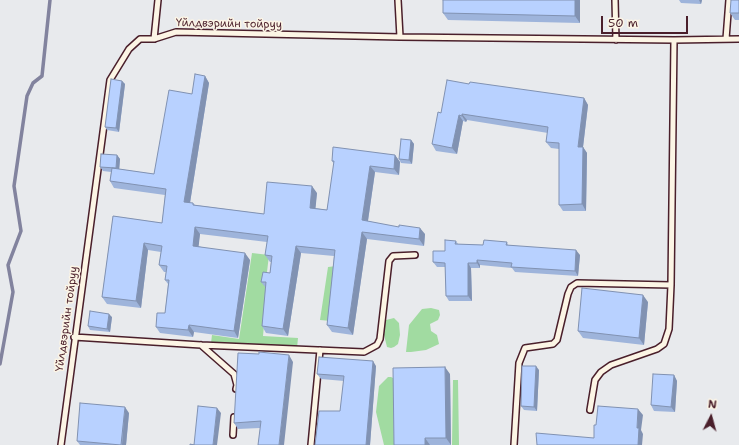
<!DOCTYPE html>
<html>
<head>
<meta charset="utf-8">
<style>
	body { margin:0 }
	#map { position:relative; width:739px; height:445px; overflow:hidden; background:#fcf5e5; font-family:"Shantell Sans",sans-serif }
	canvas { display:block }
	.north { position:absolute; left:691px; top:397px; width:40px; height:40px; -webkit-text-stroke:3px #fcf5e5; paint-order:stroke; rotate:6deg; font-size:11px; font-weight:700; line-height:16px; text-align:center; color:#4a1f2b }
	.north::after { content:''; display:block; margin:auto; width:14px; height:18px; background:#4a1f2b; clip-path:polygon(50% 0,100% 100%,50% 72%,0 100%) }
	.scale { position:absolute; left:601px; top:16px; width:87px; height:18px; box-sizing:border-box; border:2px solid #4a1f2b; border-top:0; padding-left:5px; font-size:12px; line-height:14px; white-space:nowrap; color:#4a1f2b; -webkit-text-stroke:3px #fcf5e5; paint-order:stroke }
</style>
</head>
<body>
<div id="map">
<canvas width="739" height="445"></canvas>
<div class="north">N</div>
<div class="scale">50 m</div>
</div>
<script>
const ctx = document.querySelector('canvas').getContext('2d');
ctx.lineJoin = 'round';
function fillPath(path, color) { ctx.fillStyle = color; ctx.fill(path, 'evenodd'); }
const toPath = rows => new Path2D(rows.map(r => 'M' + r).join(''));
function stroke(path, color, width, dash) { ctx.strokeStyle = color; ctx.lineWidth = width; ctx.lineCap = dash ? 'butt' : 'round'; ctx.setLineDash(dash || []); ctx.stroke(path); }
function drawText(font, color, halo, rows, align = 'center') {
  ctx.font = font + ' "Shantell Sans",sans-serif'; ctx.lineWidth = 3; ctx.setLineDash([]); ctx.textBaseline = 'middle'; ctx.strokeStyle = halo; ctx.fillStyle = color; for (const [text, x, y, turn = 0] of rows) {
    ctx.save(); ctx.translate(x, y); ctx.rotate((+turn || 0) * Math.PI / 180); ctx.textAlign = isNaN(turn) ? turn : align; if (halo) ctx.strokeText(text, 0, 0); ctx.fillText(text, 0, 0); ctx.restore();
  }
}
const built = toPath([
	[0,0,739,0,739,445,0,445]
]);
const green = toPath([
	[252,253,269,255,265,289,267,292,263,336,298,338,297,348,211,343,212,335,239,339],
	[337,266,331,321,320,320,328,267],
	[431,308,439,310,440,315,438,320,430,324,431,331,437,335,439,344,426,350,411,352,406,352,409,325,422,309],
	[394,318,399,323,400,335,398,344,394,347,391,348,387,347,382,327,386,320],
	[388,377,391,377,395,379,396,445,384,445,376,412,379,386],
	[453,380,458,380,459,445,452,445]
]);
const stream = toPath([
	[0,364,13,292,8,265,21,231,14,186,27,96,33,83,42,76,50,0]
]);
const service = toPath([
	[398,0,400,37],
	[615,0,616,40],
	[154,39,158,0],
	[726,39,729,0],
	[74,337,201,345,364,352,377,345,380,339,389,261,393,256,415,255],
	[201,345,234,374,237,385,236,389],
	[590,410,595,380,601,372,611,365,657,349,664,344,669,329,671,285,674,40],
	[233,435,234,417],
	[61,445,110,80,129,49,140,39,154,39,176,32,400,37,674,40,739,39],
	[311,445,320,350],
	[514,445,519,363,525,348,553,344,557,340,568,294,571,287,577,283,671,285]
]);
const wall = toPath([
	[580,0,580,23,448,20,443,13],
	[679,0,702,0,701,4,681,3],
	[739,0,739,20,735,20,730,13],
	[205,76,209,83,190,203,193,203,195,205,264,214,317,193,315,208,327,210,334,164,332,161,395,155,400,162,399,175,375,172,368,221,425,234,424,246,367,239,353,335,332,332,327,325,334,256,301,253,288,336,266,333,262,326,266,288,261,282,270,273,271,262,270,262,265,255,267,242,200,234,198,246,250,260,238,338,194,332,193,337,160,333,156,327,165,313,168,284,165,280,166,272,164,272,159,265,161,252,148,250,141,308,107,304,102,297,113,216,162,223,165,195,114,188,110,181,111,172,103,171,100,167,117,155,120,159,119,169,154,174,192,94],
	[122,81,125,84,119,132,107,130,105,127],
	[469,84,584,98,588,105,583,147,587,153,586,211,563,211,559,205,559,149,551,148,546,142,548,133,467,120,466,122,463,121,457,154,436,151,432,144,441,113],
	[411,140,414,144,412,164,401,163,399,159],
	[456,241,458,244,483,245,507,242,508,245,580,255,578,276,515,272,512,268,480,265,480,268,471,268,472,301,449,301,446,296,445,267,437,267,433,262],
	[648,302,644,345,583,338,578,331],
	[112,317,110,332,90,330,88,326],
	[293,362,260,428,238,429,234,423],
	[376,366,370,445,315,445,340,411,344,381,321,379,317,374],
	[539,370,537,411,524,410,521,406],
	[450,374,451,445,394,445],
	[674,375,677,381,675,412,654,411,651,405],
	[129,413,126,445,80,445,77,441]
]);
const shadedWall = toPath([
	[575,0,580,0,580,23,575,16],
	[699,0,702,0,701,4],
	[205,76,209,83,189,209,184,202],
	[122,81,125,84,119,132,116,128],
	[584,98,588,105,583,147,587,153,586,211,582,204,578,147],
	[462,114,467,120,466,122,462,116],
	[459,115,463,121,457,154,452,148],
	[411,140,414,144,412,164,409,160],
	[117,155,120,159,119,172,116,169],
	[395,155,400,162,399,175,394,169],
	[370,166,375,172,367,227,362,220],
	[312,186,317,193,315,214,310,208],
	[195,227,200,234,198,252,193,246],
	[420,228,425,234,424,246,419,239],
	[362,232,367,239,353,335,348,328],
	[144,243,148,250,141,308,136,301],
	[296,246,301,253,288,336,283,329],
	[576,250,580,255,578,276,575,271],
	[245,253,250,260,238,338,234,331],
	[477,260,480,265,480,268,477,263],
	[468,263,471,268,472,301,468,296],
	[643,295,648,302,644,345,639,338],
	[109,314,112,317,110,332,107,329],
	[189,325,194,332,193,337,188,330],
	[289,355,293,362,284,445,279,445],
	[373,361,376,366,370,445,366,445],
	[536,366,539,370,537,411,534,407],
	[445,367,450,374,451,445,446,438],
	[674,375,677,381,675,412,671,407],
	[125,407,129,413,126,445,122,445],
	[217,408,221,413,217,445,213,445],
	[638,409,643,415,641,430,643,434,642,445,638,445,637,428],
	[425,438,430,445,425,445]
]);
const building = toPath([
	[443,0,575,0,575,16,443,13,443,0],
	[731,0,739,0,739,13,730,13,731,0],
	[195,74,205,76,184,202,193,203,193,205,264,214,267,182,312,186,310,208,327,210,334,161,332,161,333,147,395,155,394,169,370,166,362,220,399,227,399,225,420,228,419,239,362,232,348,328,327,325,335,250,296,246,283,329,262,326,266,282,261,282,263,272,270,273,272,256,265,255,268,236,195,227,193,246,245,253,234,331,189,325,188,330,156,327,157,313,165,313,169,280,165,280,167,266,159,265,162,246,144,243,136,301,102,297,113,216,162,223,166,189,110,181,112,168,154,174,169,90,192,94,195,74],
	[111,79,122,81,116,128,105,127,111,79],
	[447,80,469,84,470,82,584,98,578,147,583,147,582,204,559,205,559,143,546,142,548,127,462,114,462,116,459,115,452,148,432,144,438,112,441,113,447,80],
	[401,139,411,140,409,160,399,159,401,139],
	[101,154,117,155,116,168,100,167,101,154],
	[445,240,456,241,455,244,483,245,484,240,507,242,506,245,576,250,575,271,511,267,512,263,477,260,477,263,468,263,468,296,446,296,445,263,433,262,433,251,445,251,445,240],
	[582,288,643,295,639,338,578,331,582,288],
	[90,311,109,314,107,329,88,326,90,311],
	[259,352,289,355,279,445,258,445,261,421,234,423,238,353,259,354,259,352],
	[319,357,373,361,366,445,315,445,319,411,340,411,344,376,317,374,319,357],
	[522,366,536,366,534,407,521,406,522,366],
	[445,367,446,438,425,438,425,445,394,445,393,368,445,367],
	[653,374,674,375,671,407,651,405,653,374],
	[80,403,125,407,121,445,77,441,80,403],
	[198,406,217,408,213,445,190,445,190,444,194,445,198,406],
	[598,406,638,409,637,428,639,428,638,445,537,445,536,433,594,438,594,425,596,425,598,406]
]);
const streetNames = [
	["Үйлдвэрийн тойруу",229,24,1],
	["Үйлдвэрийн тойруу",67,319,-82]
];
fillPath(built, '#e8eaed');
fillPath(green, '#a1dba1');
stroke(stream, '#82839e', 3.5);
stroke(service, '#4a1f2b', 8);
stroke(service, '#fcf5e5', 5);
fillPath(wall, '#9eb4db');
fillPath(shadedWall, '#8192b2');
fillPath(building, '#b8d1ff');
stroke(building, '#8192b2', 1);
drawText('11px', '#4a1f2b', '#fcf5e5', streetNames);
</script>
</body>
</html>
